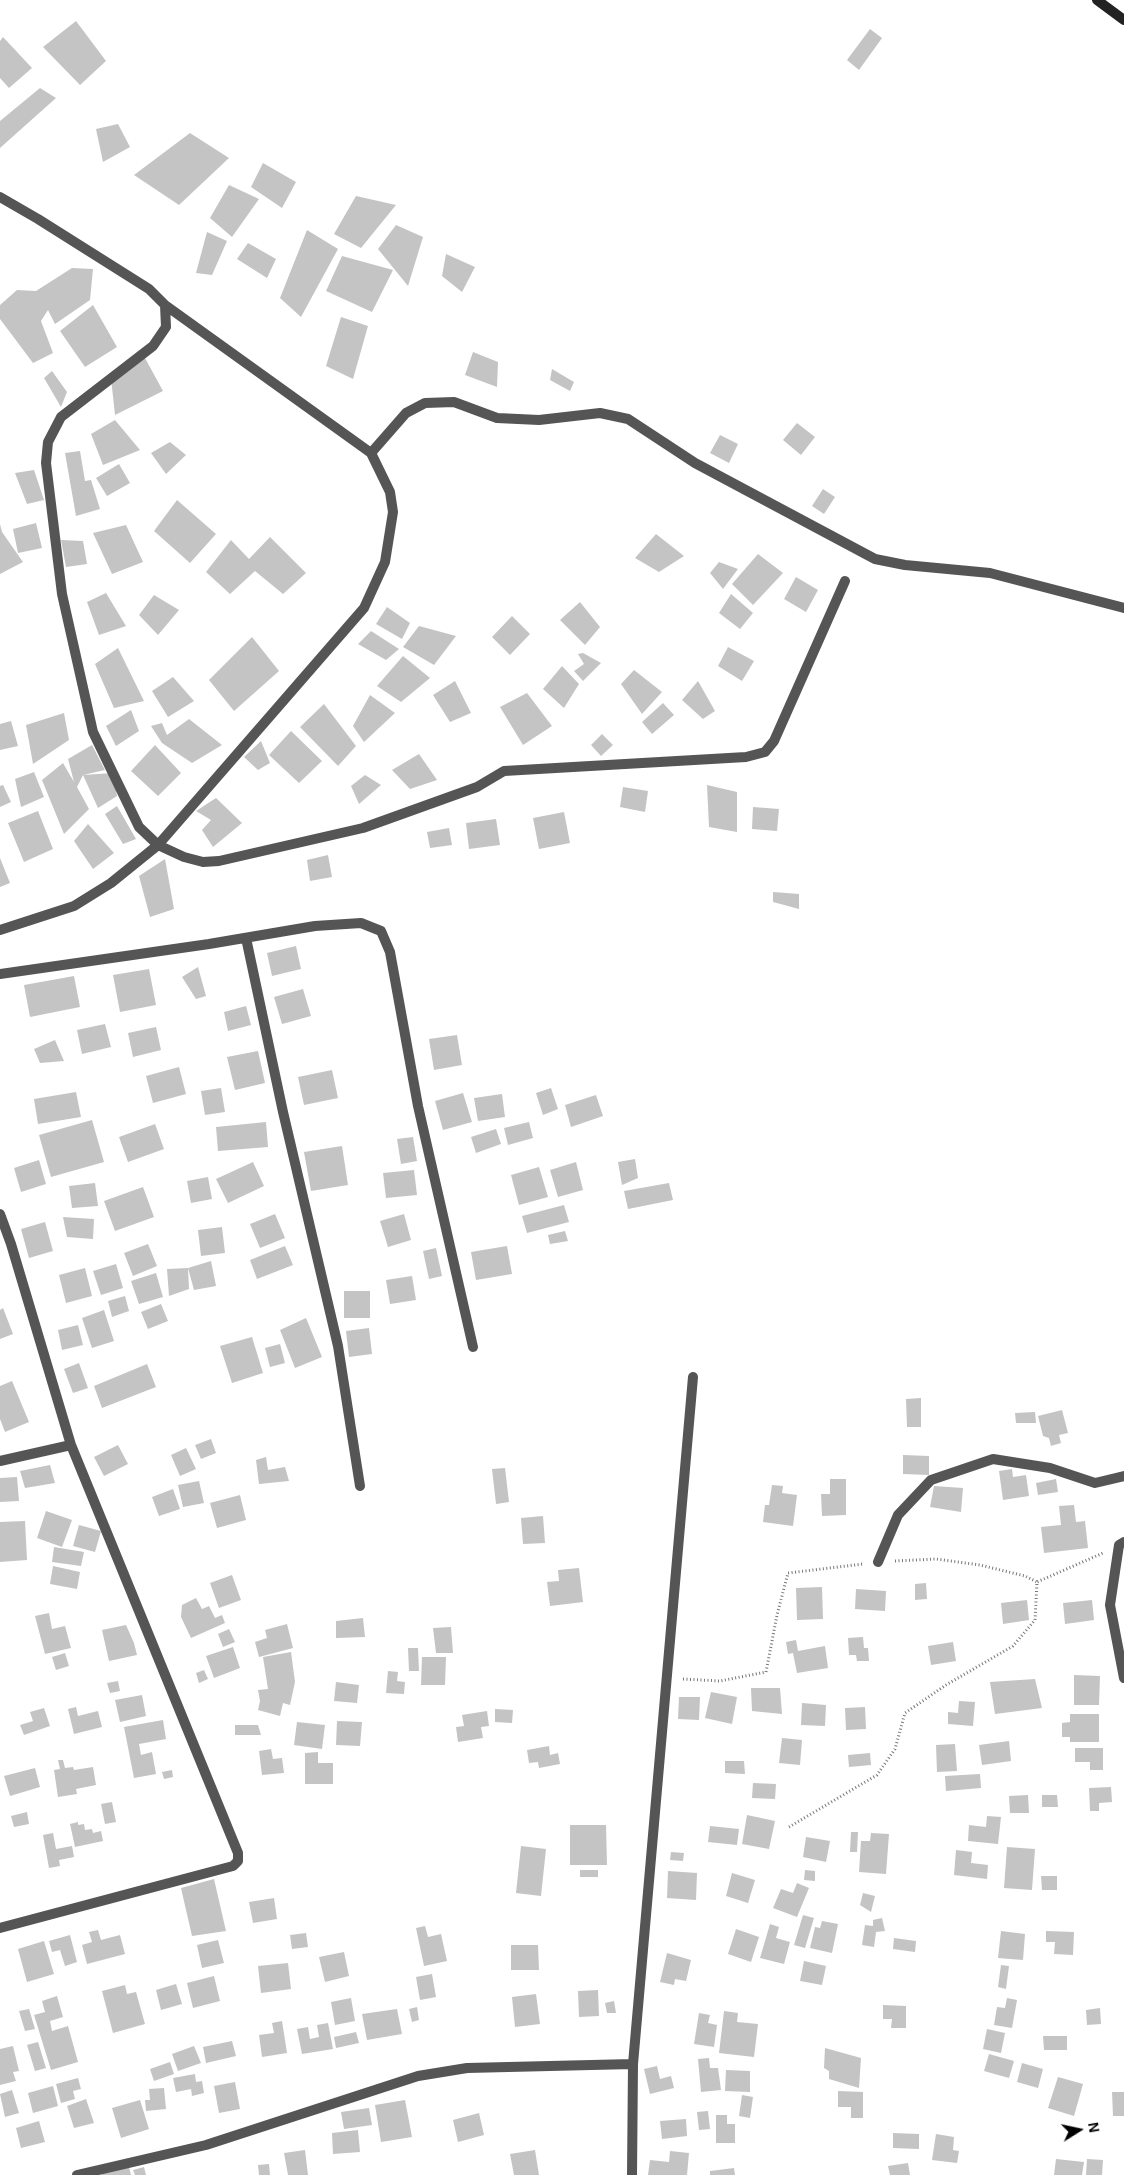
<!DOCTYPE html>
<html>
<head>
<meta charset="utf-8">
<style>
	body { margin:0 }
	#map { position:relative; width:1124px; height:2175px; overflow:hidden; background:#fff; font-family:Arial,sans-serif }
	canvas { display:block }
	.north { position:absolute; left:1054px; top:2105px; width:50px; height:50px; -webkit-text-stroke:4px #fff; paint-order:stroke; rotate:80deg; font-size:14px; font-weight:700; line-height:20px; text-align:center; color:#000 }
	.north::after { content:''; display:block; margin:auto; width:18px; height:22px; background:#000; clip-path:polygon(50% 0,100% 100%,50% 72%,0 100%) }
</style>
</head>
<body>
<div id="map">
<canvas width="1124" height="2175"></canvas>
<div class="north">N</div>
</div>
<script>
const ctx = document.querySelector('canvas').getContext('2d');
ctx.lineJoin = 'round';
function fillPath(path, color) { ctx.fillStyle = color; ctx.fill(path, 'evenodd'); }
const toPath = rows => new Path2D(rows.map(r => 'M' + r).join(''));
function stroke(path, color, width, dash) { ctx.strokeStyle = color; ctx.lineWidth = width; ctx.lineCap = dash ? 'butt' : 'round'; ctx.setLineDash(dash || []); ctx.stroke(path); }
const building = toPath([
	[76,21,106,61,80,85,43,47],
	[870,29,882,38,859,70,847,60],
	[3,37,32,68,9,88,0,78,0,41],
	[40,88,56,98,0,148,0,121],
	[118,124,130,147,103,162,96,129],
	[190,133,229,158,179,205,134,175],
	[263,163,296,182,282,208,251,187],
	[229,185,259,199,232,237,210,218],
	[356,196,396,205,361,248,334,234],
	[396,225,423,237,408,286,378,249],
	[307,230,338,249,301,317,280,298],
	[207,232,227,241,212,275,196,273],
	[248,243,276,259,267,278,237,259],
	[446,254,475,267,462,292,442,276],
	[342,256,393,270,372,312,326,291],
	[72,268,93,269,90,300,55,324,48,310,41,321,53,353,33,363,0,319,0,305,17,290,36,291],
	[93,305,117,347,85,367,60,331],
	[341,317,368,326,353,379,326,366],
	[473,352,498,362,497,387,465,375],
	[145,358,163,391,115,415,111,378],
	[552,369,574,382,570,391,550,380],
	[52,371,67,392,61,407,44,378],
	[115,420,140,450,103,465,91,434],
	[797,423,815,437,801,455,783,440],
	[720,435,738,444,729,463,710,453],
	[170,442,186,455,166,474,151,453],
	[80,451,85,481,91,480,100,509,76,516,65,453],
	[119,464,130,483,107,496,96,478],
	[34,470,44,500,27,504,15,473],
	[823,489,835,497,824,514,812,506],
	[177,500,216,534,190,563,154,531],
	[36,523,42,548,18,553,13,529],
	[0,524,2,532,23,562,0,574],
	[126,525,143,562,112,574,93,533],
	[656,534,684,556,659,572,635,558],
	[270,537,306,573,283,594,255,571,230,594,206,572,231,540,249,559],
	[61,540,83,541,87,564,66,567],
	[758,554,783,573,753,605,732,584],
	[719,562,738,569,723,589,710,573],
	[796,577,818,590,806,612,784,599],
	[106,593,126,626,99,635,87,602],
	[731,594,753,613,740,629,719,613],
	[154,595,179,610,158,635,139,615],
	[580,602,600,627,585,645,560,620],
	[387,607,410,623,402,639,376,624],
	[512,616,530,634,510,655,492,637],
	[419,626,456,636,434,665,403,647],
	[371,631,399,649,386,660,358,644],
	[252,637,279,671,234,711,209,680],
	[728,647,754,661,742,681,718,666],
	[118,648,144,701,114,708,95,664],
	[583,653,601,663,583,681,574,671,584,664,578,654],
	[403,656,430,678,401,702,377,686],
	[562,666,579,684,564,708,543,689],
	[634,670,662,692,642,714,621,684],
	[173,677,194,701,168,717,152,691],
	[455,681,471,713,450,722,433,695],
	[698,681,715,711,703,719,682,700],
	[527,693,552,726,523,745,500,707],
	[370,695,395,713,364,742,353,726],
	[663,703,674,715,652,734,642,722],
	[324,704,356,746,338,766,300,727],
	[131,710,139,731,116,746,106,726],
	[64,713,69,740,33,764,26,725],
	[189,719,222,745,192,763,162,743,151,726,162,723,167,735],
	[11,721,18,746,0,750,0,724],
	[291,731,322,761,299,783,269,755],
	[602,734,613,745,601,756,591,745],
	[261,741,270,763,258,770,244,757],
	[92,745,105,770,83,775,77,787,89,809,64,834,42,780,63,763,74,782,68,759],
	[155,745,181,773,158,796,131,771],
	[419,754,437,780,410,789,392,770],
	[34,772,44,797,21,807,15,779],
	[113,773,117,796,98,808,83,775],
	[365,775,381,785,359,804,351,786],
	[3,785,11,802,0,807,0,786],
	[707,785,737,792,737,832,709,827],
	[623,787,648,791,645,812,620,807],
	[216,798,242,823,213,847,202,830,211,820,196,811],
	[117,806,136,839,123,844,105,814],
	[753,807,779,809,777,831,752,829],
	[38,811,53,849,24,862,8,823],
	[564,812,570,843,539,849,533,818],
	[496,819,500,845,469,849,466,823],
	[88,824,114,853,93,869,74,841],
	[449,828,452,845,430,848,427,832],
	[328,855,332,877,310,881,307,860],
	[0,858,10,883,0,887],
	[165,859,174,909,150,917,139,876],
	[773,892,799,894,799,909,773,902],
	[296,946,301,969,272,976,267,953],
	[198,967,206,996,196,999,182,977],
	[149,969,156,1005,120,1012,113,975],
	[74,976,80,1007,30,1017,24,985],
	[303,989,311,1016,282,1024,274,997],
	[246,1006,251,1025,228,1031,224,1012],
	[105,1024,111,1047,82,1054,77,1030],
	[156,1027,161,1050,133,1057,128,1033],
	[457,1035,462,1065,434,1070,429,1039],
	[55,1040,64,1061,40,1063,34,1049],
	[258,1051,265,1083,235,1090,227,1057],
	[179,1067,186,1094,153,1103,146,1076],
	[332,1070,338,1098,304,1105,298,1077],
	[221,1088,225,1112,205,1115,201,1091],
	[551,1088,558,1109,543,1115,536,1093],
	[76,1092,81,1117,38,1124,34,1099],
	[463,1093,472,1122,443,1130,435,1101],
	[502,1094,505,1117,478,1121,474,1098],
	[596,1095,603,1116,571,1127,565,1105],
	[92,1120,104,1162,51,1177,39,1135],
	[266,1122,268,1147,218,1151,216,1127],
	[529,1122,533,1138,508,1145,504,1128],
	[155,1124,164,1149,128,1162,119,1137],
	[496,1129,501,1144,476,1153,471,1137],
	[413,1137,417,1161,401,1164,397,1139],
	[342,1146,348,1185,311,1191,304,1152],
	[635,1159,638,1178,622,1185,618,1162],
	[39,1160,46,1184,21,1192,14,1168],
	[253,1162,264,1186,228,1203,216,1179],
	[576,1162,583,1190,558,1197,550,1170],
	[539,1167,548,1197,519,1205,511,1175],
	[414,1170,417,1195,386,1198,383,1173],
	[208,1177,212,1199,191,1203,187,1181],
	[95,1183,98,1206,72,1208,69,1186],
	[669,1183,673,1200,628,1209,624,1191],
	[143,1187,154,1217,115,1231,104,1201],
	[564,1205,569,1222,527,1233,522,1216],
	[275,1214,285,1238,260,1248,250,1224],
	[404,1214,411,1240,388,1247,380,1221],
	[63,1217,94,1219,93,1239,67,1237],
	[45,1222,53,1251,29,1258,21,1229],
	[222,1227,225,1253,201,1256,198,1230],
	[565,1231,568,1241,550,1244,548,1235],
	[148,1244,157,1266,133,1276,124,1253],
	[285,1246,293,1265,257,1279,250,1260],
	[507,1246,512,1274,476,1280,471,1252],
	[436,1248,442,1276,429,1279,423,1251],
	[211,1261,216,1286,194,1290,188,1268],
	[116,1264,123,1288,101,1295,93,1271],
	[85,1268,92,1296,66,1303,59,1275],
	[188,1268,189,1289,169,1296,167,1269],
	[156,1273,163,1297,139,1304,131,1281],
	[412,1276,416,1300,390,1304,386,1280],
	[344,1291,370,1291,370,1318,344,1318],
	[125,1296,129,1311,112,1317,108,1301],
	[161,1304,168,1321,148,1329,141,1312],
	[3,1308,13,1334,0,1339,0,1310],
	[104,1310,114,1341,92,1348,82,1318],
	[306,1318,322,1357,295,1368,280,1330],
	[78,1325,83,1345,62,1350,58,1330],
	[369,1328,372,1354,349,1357,346,1331],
	[252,1337,263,1373,232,1383,220,1346],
	[280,1344,285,1363,270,1367,265,1348],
	[79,1363,88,1388,73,1393,64,1369],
	[147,1364,156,1387,102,1408,94,1386],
	[12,1381,29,1422,5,1432,0,1419,0,1386],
	[921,1398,921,1427,907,1427,906,1399],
	[1062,1410,1068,1433,1059,1435,1061,1443,1051,1446,1049,1438,1043,1436,1038,1416],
	[1035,1412,1036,1423,1016,1423,1015,1413],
	[211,1439,216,1453,201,1459,195,1445],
	[118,1445,128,1464,104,1476,94,1457],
	[186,1448,196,1469,180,1476,171,1455],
	[903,1455,929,1456,929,1475,903,1474],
	[266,1457,268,1470,285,1467,289,1481,259,1484,256,1460],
	[50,1465,55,1483,25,1488,20,1471],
	[505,1468,509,1502,496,1504,492,1469],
	[1012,1469,1013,1477,1026,1475,1029,1496,1003,1500,999,1471],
	[17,1477,19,1501,0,1502,0,1478],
	[830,1479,846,1479,846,1515,822,1516,821,1494,830,1494],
	[1056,1479,1058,1492,1038,1495,1036,1483],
	[199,1481,204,1503,183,1507,178,1485],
	[772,1485,783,1486,782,1493,797,1495,793,1526,763,1522,765,1505,769,1505],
	[934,1486,963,1488,961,1512,930,1507],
	[173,1489,180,1509,159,1516,152,1497],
	[240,1495,246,1520,217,1528,210,1503],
	[1074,1505,1076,1522,1085,1521,1088,1548,1044,1553,1041,1527,1061,1525,1059,1506],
	[46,1511,72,1520,62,1547,37,1538],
	[543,1516,545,1543,523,1544,521,1518],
	[25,1521,27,1560,0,1562,0,1522],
	[79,1525,101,1531,95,1552,73,1546],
	[54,1547,84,1552,81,1566,52,1562],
	[53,1566,80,1572,77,1589,50,1584],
	[579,1568,583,1602,550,1606,547,1582,559,1581,558,1570],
	[232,1575,241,1600,219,1608,210,1583],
	[926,1583,927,1599,915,1600,915,1584],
	[822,1587,823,1619,797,1620,796,1588],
	[856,1589,886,1591,885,1611,855,1609],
	[196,1598,202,1609,209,1606,215,1618,222,1615,225,1623,191,1638,181,1617,182,1605],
	[1027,1600,1029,1620,1003,1624,1001,1603],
	[1092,1600,1094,1620,1065,1624,1063,1603],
	[49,1613,52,1629,65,1626,71,1648,45,1654,35,1616],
	[363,1618,365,1637,336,1638,336,1621],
	[287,1624,293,1648,259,1657,255,1642,267,1638,265,1630],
	[126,1625,134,1643,137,1655,109,1661,102,1630],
	[451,1627,453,1653,436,1653,433,1628],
	[229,1629,235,1642,223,1647,218,1634],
	[863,1637,864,1648,868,1648,869,1661,857,1661,856,1655,849,1655,848,1638],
	[796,1640,798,1651,825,1646,828,1668,797,1673,793,1653,788,1654,786,1642],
	[953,1642,956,1661,931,1665,928,1646],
	[233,1647,240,1668,214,1678,206,1656],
	[408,1648,418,1648,419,1671,409,1671],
	[291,1652,295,1682,290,1705,283,1703,280,1716,258,1710,260,1701,258,1690,268,1689,263,1657],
	[65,1653,69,1666,56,1670,52,1657],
	[422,1657,446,1657,445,1685,421,1685],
	[204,1670,208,1679,199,1683,196,1673],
	[388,1671,398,1672,397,1681,405,1682,404,1694,386,1693],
	[1074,1675,1100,1676,1099,1705,1074,1705],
	[1035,1679,1042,1708,995,1714,990,1682],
	[118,1681,120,1691,110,1693,107,1683],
	[336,1682,359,1685,357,1703,334,1701],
	[751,1688,780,1688,782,1714,752,1711],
	[711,1692,737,1697,732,1724,705,1718],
	[142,1695,146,1716,120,1722,115,1700],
	[679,1697,700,1697,699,1720,678,1719],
	[959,1701,975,1702,973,1726,948,1724,948,1712,958,1713],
	[802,1703,826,1705,825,1726,801,1725],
	[76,1707,78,1716,98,1711,102,1727,74,1734,68,1709],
	[865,1707,866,1729,846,1730,845,1708],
	[44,1708,50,1726,24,1735,20,1725,33,1721,30,1712],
	[495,1709,513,1710,512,1723,495,1722],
	[487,1711,489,1726,481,1727,483,1738,458,1742,456,1727,464,1726,462,1715],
	[1070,1714,1099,1714,1099,1742,1070,1742,1070,1737,1062,1737,1062,1723,1070,1722],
	[163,1720,166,1739,139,1744,141,1755,152,1752,156,1774,134,1778,124,1727],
	[337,1721,362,1722,360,1746,336,1745],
	[297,1722,325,1725,322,1749,294,1745],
	[235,1725,258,1725,261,1735,235,1735],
	[782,1738,802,1740,800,1765,779,1763],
	[1009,1741,1011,1761,982,1765,979,1745],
	[955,1744,957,1771,937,1772,936,1745],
	[549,1746,550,1755,558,1753,560,1764,539,1768,538,1762,529,1763,527,1750],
	[1075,1748,1103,1748,1103,1770,1090,1770,1090,1762,1075,1762],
	[271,1749,273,1759,282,1758,284,1773,262,1775,259,1751],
	[318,1752,318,1763,333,1763,333,1784,305,1784,305,1753],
	[870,1753,871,1765,849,1767,848,1755],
	[58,1760,63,1760,65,1768,73,1767,74,1770,93,1767,96,1785,76,1789,77,1794,58,1797,54,1770,60,1769],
	[725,1761,744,1761,745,1774,725,1773],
	[35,1768,40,1787,10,1796,4,1776],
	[172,1770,173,1777,164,1779,162,1772],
	[980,1774,981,1788,946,1791,945,1776],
	[753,1783,776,1784,775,1799,752,1798],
	[1111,1787,1112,1802,1099,1803,1099,1811,1090,1811,1089,1788],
	[1028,1795,1029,1813,1010,1813,1009,1796],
	[1042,1795,1057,1795,1058,1807,1042,1807],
	[112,1802,116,1822,105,1824,101,1804],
	[27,1812,29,1824,14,1827,11,1816],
	[747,1815,775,1821,769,1849,742,1844],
	[987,1816,1001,1817,998,1844,968,1841,969,1825,986,1827],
	[78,1822,78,1825,84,1824,85,1830,92,1829,93,1833,101,1831,103,1841,75,1847,70,1824],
	[570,1825,606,1825,607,1865,570,1865],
	[710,1826,739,1829,737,1845,708,1842],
	[851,1832,858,1832,857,1852,850,1852],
	[53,1833,56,1849,72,1846,74,1857,59,1860,60,1866,49,1868,43,1835],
	[871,1833,889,1834,886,1874,859,1872,861,1841,870,1841],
	[806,1837,830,1841,826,1862,803,1857],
	[521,1846,546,1849,541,1896,516,1893],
	[1007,1847,1035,1849,1032,1890,1004,1888],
	[956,1850,972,1852,971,1863,988,1865,987,1879,954,1875],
	[671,1852,684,1853,683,1861,670,1860],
	[580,1870,598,1870,598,1877,580,1877],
	[805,1870,815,1871,815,1881,804,1880],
	[668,1871,697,1873,696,1900,667,1898],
	[732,1873,755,1880,748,1903,726,1896],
	[1041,1876,1057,1876,1057,1890,1042,1890],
	[214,1879,226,1931,192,1936,181,1888],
	[797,1883,809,1888,797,1917,773,1908,781,1889,793,1893],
	[863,1893,875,1896,871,1912,860,1905],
	[274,1898,277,1919,253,1923,249,1902],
	[803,1915,814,1918,805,1948,794,1945],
	[882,1918,885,1931,876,1932,874,1947,862,1945,865,1925,873,1926,873,1920],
	[822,1921,838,1924,832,1953,810,1948,815,1927,820,1928],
	[770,1924,779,1927,776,1938,790,1942,784,1964,760,1958],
	[425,1926,428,1937,441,1934,447,1961,424,1966,416,1928],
	[736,1929,759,1937,751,1962,728,1954],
	[98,1930,101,1940,120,1935,125,1954,87,1964,82,1945,92,1942,89,1932],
	[1001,1931,1025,1934,1023,1960,998,1958],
	[1046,1931,1074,1932,1073,1955,1054,1954,1055,1942,1046,1942],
	[306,1933,308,1947,292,1949,290,1935],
	[70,1935,77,1962,65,1966,60,1950,52,1952,49,1941],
	[894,1938,916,1941,915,1952,893,1949],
	[218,1940,224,1963,202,1968,197,1945],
	[44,1941,54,1974,27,1982,18,1949],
	[511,1945,538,1945,539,1970,511,1970],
	[344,1952,349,1976,325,1982,319,1957],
	[667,1953,691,1960,686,1981,675,1979,674,1985,660,1982],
	[804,1961,826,1966,822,1985,800,1981],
	[288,1963,291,1989,261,1993,258,1966],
	[1001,1965,1009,1966,1006,1989,998,1987],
	[432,1974,436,1997,420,2000,416,1977],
	[214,1976,220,2001,193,2008,187,1983],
	[176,1984,182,2004,161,2010,156,1990],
	[125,1985,127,1994,136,1992,145,2024,113,2033,102,1991],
	[598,1990,599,2016,579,2017,578,1991],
	[536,1994,540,2024,515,2027,512,1997],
	[57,1996,63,2017,50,2021,52,2031,68,2026,78,2062,51,2070,34,2015,45,2012,42,2001],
	[351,1998,355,2021,335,2025,331,2002],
	[1007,1998,1017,2000,1012,2028,994,2025,997,2007,1005,2008],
	[614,2001,616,2013,607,2013,605,2003],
	[883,2005,906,2006,906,2028,891,2028,892,2019,883,2019],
	[417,2007,419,2020,412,2022,409,2009],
	[1100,2008,1101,2024,1087,2025,1086,2010],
	[29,2009,35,2029,25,2031,19,2011],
	[397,2009,402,2034,367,2040,362,2014],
	[724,2011,738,2013,737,2022,758,2024,754,2057,719,2053],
	[699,2013,710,2015,708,2023,717,2025,714,2047,694,2044],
	[282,2021,287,2053,262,2057,259,2035,274,2033,272,2023],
	[328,2023,333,2049,302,2054,297,2029,308,2027,310,2039,319,2037,317,2025],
	[987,2029,1005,2033,1001,2053,983,2049],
	[356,2032,359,2043,336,2048,334,2037],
	[1043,2036,1067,2036,1067,2050,1044,2050],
	[232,2041,236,2056,206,2063,203,2047],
	[38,2042,46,2068,35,2071,27,2045],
	[13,2046,19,2071,13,2072,16,2081,0,2085,0,2049],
	[194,2046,201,2063,178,2071,172,2054],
	[825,2048,861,2058,859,2088,829,2079,829,2071,824,2068],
	[989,2054,1014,2061,1009,2078,984,2071],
	[709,2058,710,2068,718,2068,721,2090,701,2092,698,2059],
	[170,2062,174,2074,154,2081,150,2069],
	[1022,2063,1043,2069,1038,2088,1017,2082],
	[657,2066,660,2079,671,2076,674,2088,650,2094,644,2069],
	[726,2070,750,2071,750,2092,725,2091],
	[195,2074,196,2082,202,2081,204,2093,192,2096,191,2089,176,2092,173,2078],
	[1058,2077,1083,2084,1074,2116,1048,2108],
	[78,2078,81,2089,73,2091,75,2099,61,2103,56,2084],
	[235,2082,240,2109,219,2113,214,2086],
	[53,2086,58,2106,33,2113,28,2093],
	[164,2088,166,2109,146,2111,145,2100,150,2100,149,2089],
	[12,2090,19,2113,5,2117,0,2094],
	[838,2091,863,2092,863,2118,851,2118,851,2107,838,2107],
	[1112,2092,1124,2092,1124,2116,1113,2116],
	[742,2095,753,2097,750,2118,739,2116],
	[86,2099,94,2123,74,2128,67,2106],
	[140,2100,149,2129,121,2138,112,2108],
	[405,2100,412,2137,381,2142,375,2105],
	[369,2108,372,2125,344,2129,341,2112],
	[708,2111,710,2129,699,2130,697,2112],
	[479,2113,484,2135,458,2142,453,2120],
	[716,2115,727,2115,727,2124,735,2124,735,2143,716,2143],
	[686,2119,687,2136,662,2139,660,2121],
	[39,2121,45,2142,21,2148,16,2128],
	[358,2130,360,2152,333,2154,332,2133],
	[893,2133,919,2134,919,2149,893,2148],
	[936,2134,954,2137,953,2150,959,2151,957,2163,932,2160],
	[305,2150,308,2175,288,2175,284,2153],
	[535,2150,539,2175,514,2175,510,2154],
	[670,2151,689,2153,687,2175,648,2175,650,2160,669,2162],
	[1056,2159,1084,2162,1082,2175,1054,2175],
	[1087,2159,1103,2160,1102,2175,1086,2175],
	[908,2163,910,2175,890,2175,888,2166],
	[269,2164,270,2175,259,2175,258,2165],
	[129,2167,131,2175,102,2175,102,2174],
	[144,2167,146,2175,135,2175,133,2170],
	[734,2168,735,2175,710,2175,710,2171]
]);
const path = toPath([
	[895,1561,936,1559,980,1565,1025,1576,1037,1582],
	[683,1679,720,1681,766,1672,777,1615,788,1573,863,1564],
	[789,1827,877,1775,895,1749,905,1713,946,1685,1013,1646,1035,1620,1037,1582,1103,1553]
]);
const minor = toPath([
	[0,197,38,219,149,289,165,305,166,327,153,346,61,417,48,442,46,463,62,594,93,732,139,827,158,845,184,857,203,862,219,861,363,828,477,787,504,771,746,757,765,752,774,741,845,581],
	[371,453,406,413,425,403,454,402,497,418,539,420,600,413,628,419,695,463,875,559,905,565,990,573,1124,608],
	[0,930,74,906,111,883,158,845,364,608,385,562,393,512,390,492,371,453,165,305],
	[246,938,283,1112,338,1346,360,1486],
	[0,974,209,944,315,926,361,923,381,931,390,952,418,1106,473,1347],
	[0,1214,11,1244,71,1445,238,1853,238,1861,233,1866,0,1928],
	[0,1461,71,1445],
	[1124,1542,1119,1545,1110,1605,1124,1678],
	[878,1562,898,1515,931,1480,993,1459,1050,1468,1095,1483,1124,1476],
	[77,2175,206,2145,418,2076,467,2068,633,2064],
	[632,2175,633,2064,693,1377]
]);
const secondary = toPath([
	[1097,0,1124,20]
]);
fillPath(building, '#c4c4c4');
stroke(path, '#777', 3, [1, 2.5]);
stroke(minor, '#555', 10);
stroke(secondary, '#222', 10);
</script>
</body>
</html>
